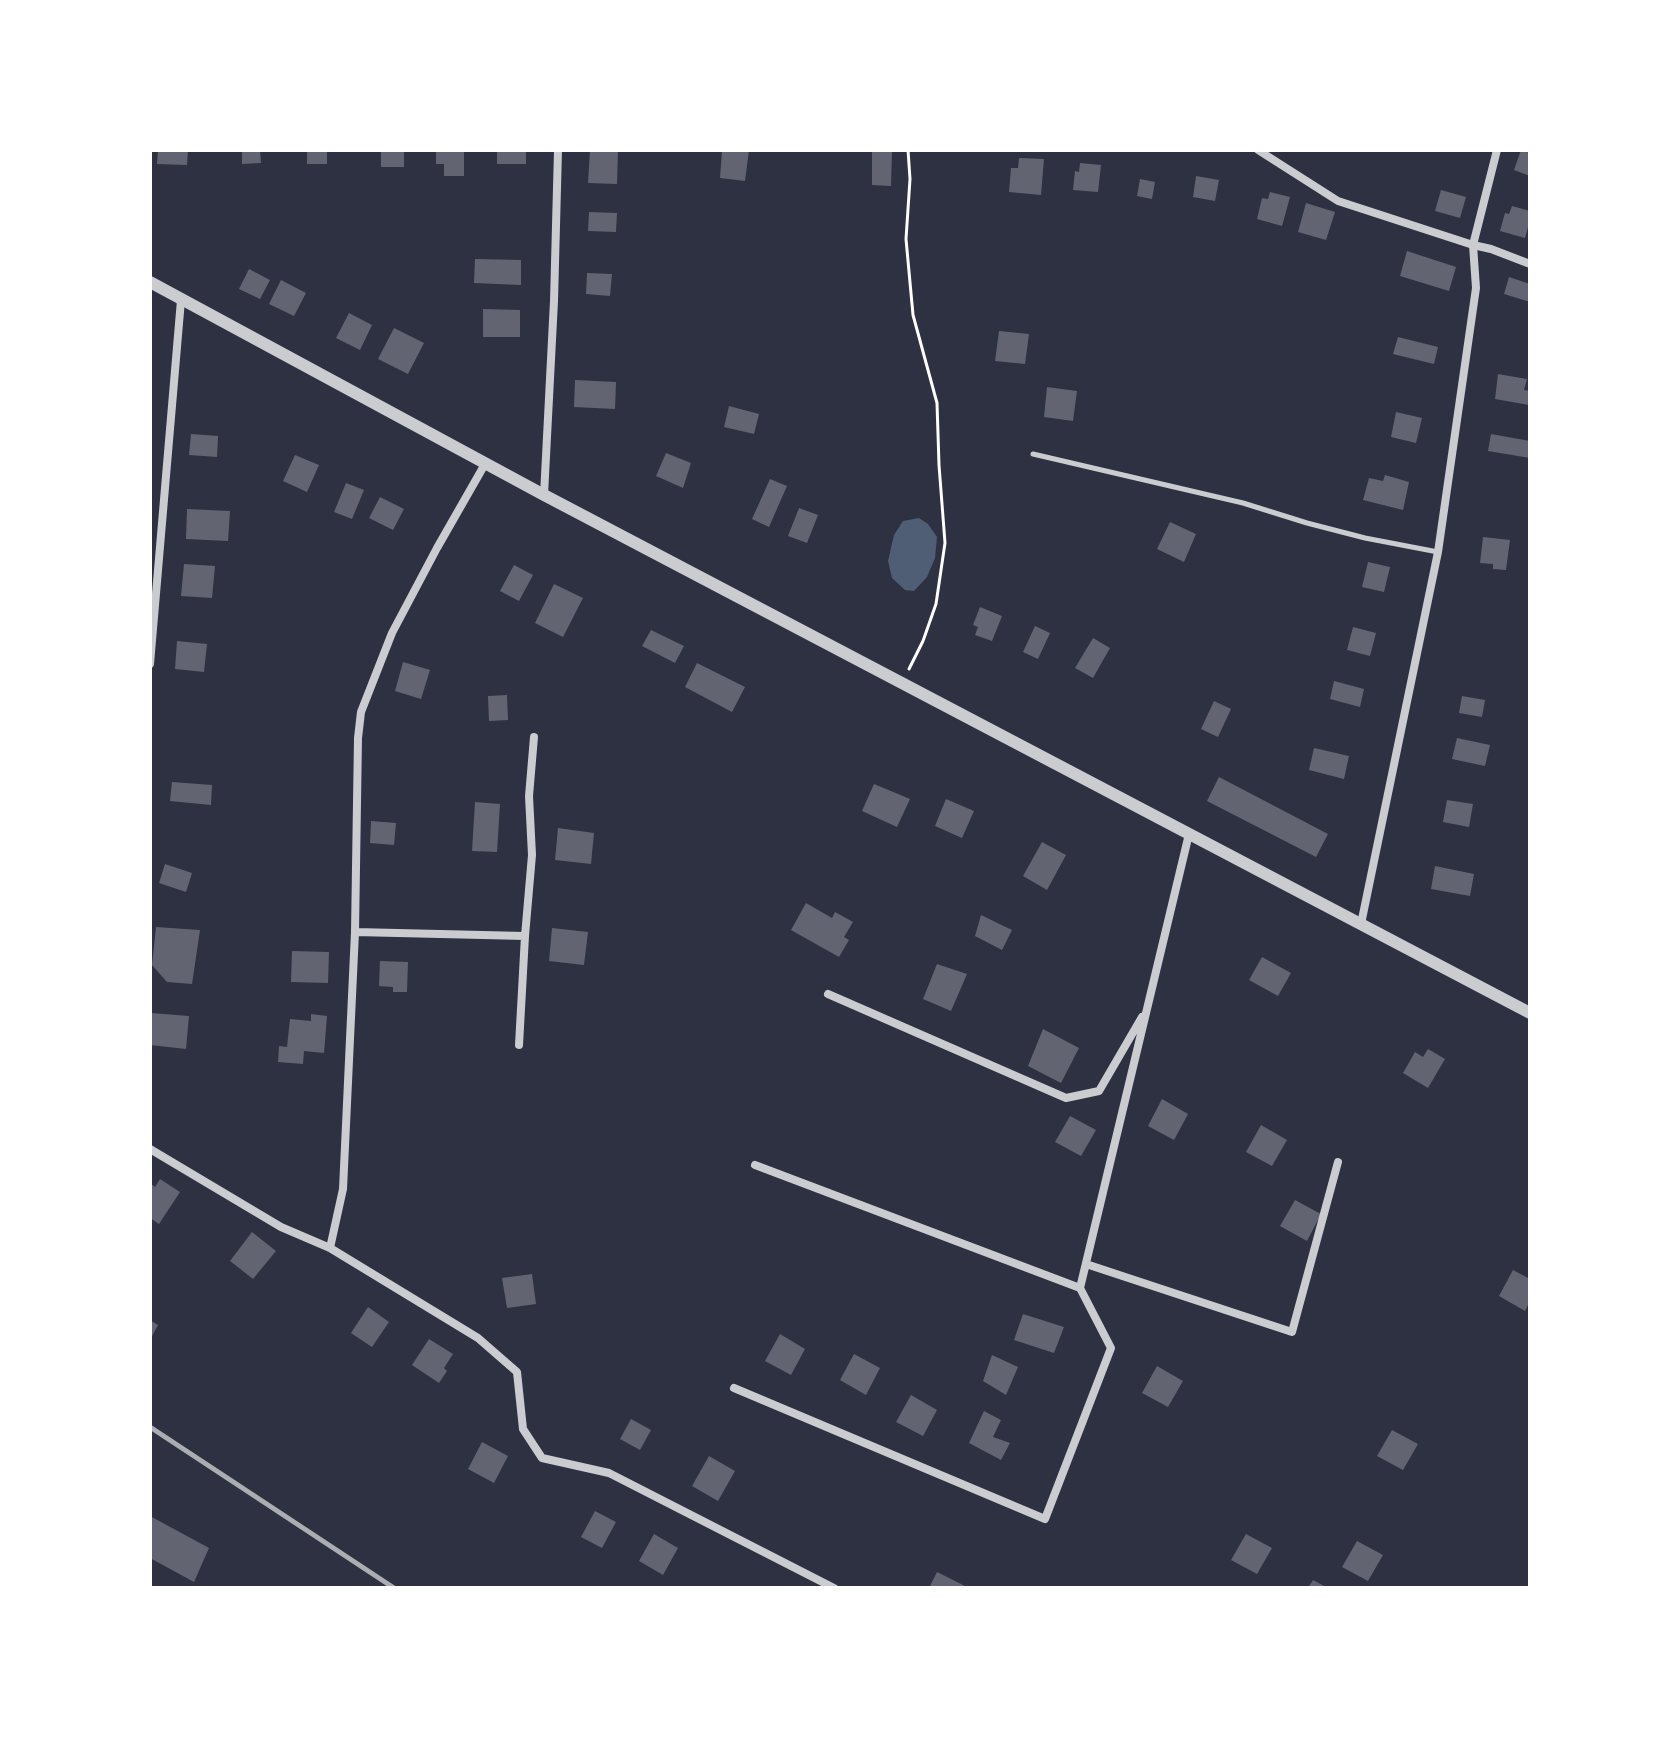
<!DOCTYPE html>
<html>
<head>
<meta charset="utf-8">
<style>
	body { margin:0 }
	#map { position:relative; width:1680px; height:1738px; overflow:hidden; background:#2d3142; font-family:Commissioner,sans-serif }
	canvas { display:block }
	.frame { position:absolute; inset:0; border:152px solid #fff; pointer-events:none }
</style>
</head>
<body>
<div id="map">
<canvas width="1680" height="1738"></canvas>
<div class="frame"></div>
</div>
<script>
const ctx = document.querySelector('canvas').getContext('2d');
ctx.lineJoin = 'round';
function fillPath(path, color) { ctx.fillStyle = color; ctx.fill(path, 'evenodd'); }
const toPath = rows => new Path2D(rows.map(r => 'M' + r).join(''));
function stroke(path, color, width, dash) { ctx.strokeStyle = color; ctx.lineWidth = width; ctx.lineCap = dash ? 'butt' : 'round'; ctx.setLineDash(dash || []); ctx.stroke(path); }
const water = toPath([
	[919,518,928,524,937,537,935,558,927,577,914,591,905,590,892,578,888,561,894,535,903,521]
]);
const building = toPath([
	[158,150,188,150,187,165,157,164],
	[242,150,260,150,261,163,242,164],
	[307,150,327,150,327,164,307,164],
	[381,150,404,150,404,167,381,167],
	[436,150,464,150,464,176,444,176,444,164,436,164],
	[497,150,526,150,526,164,497,164],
	[590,150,618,150,617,184,588,183],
	[722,150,749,150,745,181,720,178],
	[1521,150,1530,153,1530,176,1514,170],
	[872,151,892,152,891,186,872,185],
	[1019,158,1044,159,1041,195,1009,192,1011,168,1018,168],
	[1080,163,1101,165,1098,192,1073,190,1075,171,1079,172],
	[1196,176,1219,180,1215,201,1193,197],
	[1140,179,1155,182,1152,199,1137,196],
	[1441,190,1466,197,1460,218,1435,211],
	[1270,192,1290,197,1282,226,1257,219,1262,198,1268,199],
	[1306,203,1335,212,1326,240,1298,232],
	[1512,206,1530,211,1530,220,1525,238,1500,231,1505,213,1509,214],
	[589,212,617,213,616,232,588,231],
	[1407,251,1456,267,1449,291,1400,276],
	[475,259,521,260,521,285,474,283],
	[249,269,270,280,260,299,239,289],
	[587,273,612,274,610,296,586,294],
	[1509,277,1530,284,1530,302,1504,294],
	[281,280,306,293,294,316,269,304],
	[483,309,520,310,520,337,483,337],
	[349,313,372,325,360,350,336,338],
	[394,328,424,343,408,374,378,359],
	[999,331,1029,334,1025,364,995,361],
	[1398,337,1438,347,1434,364,1393,354],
	[1498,374,1527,379,1524,390,1530,391,1529,405,1495,399],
	[575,380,616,382,615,409,574,407],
	[1047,387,1077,391,1073,421,1044,417],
	[729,406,759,414,754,434,724,427],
	[1396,412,1422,418,1416,443,1391,437],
	[191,434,218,436,217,457,189,455],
	[1491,434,1530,441,1530,458,1488,451],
	[666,453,691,463,683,488,656,476],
	[295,455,319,465,307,492,283,481],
	[1385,475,1409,482,1403,510,1363,500,1369,478,1383,481],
	[770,479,787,486,769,527,752,519],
	[346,483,364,490,352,519,334,512],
	[380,497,404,509,393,530,369,518],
	[799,508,818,515,807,543,788,536],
	[187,509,230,511,228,541,186,539],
	[1170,522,1196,534,1184,562,1157,549],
	[1483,537,1510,540,1506,570,1493,569,1493,564,1480,563],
	[1368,562,1390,567,1384,592,1362,587],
	[184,564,215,566,212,598,181,596],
	[514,565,533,575,519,601,500,591],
	[554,584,583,598,563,637,535,623],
	[980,607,1002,616,992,641,975,635,978,627,973,625],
	[1035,626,1050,633,1038,659,1023,652],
	[1353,627,1376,633,1370,656,1347,650],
	[651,630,684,646,675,663,642,646],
	[1093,638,1110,648,1093,678,1075,668],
	[177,641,207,644,204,672,175,669],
	[403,662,430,670,421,699,395,691],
	[697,663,745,687,732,712,685,687],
	[1334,681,1364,689,1360,707,1330,699],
	[507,695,508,720,489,721,488,696],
	[1462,696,1485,700,1482,717,1459,713],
	[1214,701,1231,709,1218,737,1201,729],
	[1457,738,1490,745,1485,766,1452,759],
	[1314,748,1349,756,1344,779,1309,770],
	[1219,777,1328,834,1316,857,1207,801],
	[172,782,212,785,211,805,170,801],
	[874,784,910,799,897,827,862,811],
	[946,799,974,811,962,838,935,826],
	[1447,800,1473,804,1469,827,1443,822],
	[475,802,500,804,497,852,472,851],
	[371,821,396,823,394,845,370,843],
	[558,828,594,833,591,864,555,860],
	[1042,842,1066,855,1047,890,1023,876],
	[165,864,192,873,186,892,159,883],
	[1435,866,1474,874,1470,896,1431,889],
	[806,903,832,918,835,912,853,922,844,937,849,940,839,957,791,930],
	[981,915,1012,930,1002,950,975,936],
	[156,927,200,930,192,984,167,982,152,965],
	[552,928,588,932,584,965,549,961],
	[292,951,329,952,328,983,291,982],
	[1262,957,1291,973,1278,996,1249,980],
	[380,961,408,962,407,992,393,992,393,987,379,986],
	[937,964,967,974,951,1011,923,999],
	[151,1013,189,1016,186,1049,150,1045],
	[311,1014,327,1016,324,1053,304,1051,303,1064,278,1062,279,1046,287,1047,290,1019,311,1021],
	[1043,1029,1079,1048,1061,1083,1028,1066],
	[1428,1049,1445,1059,1428,1088,1403,1073,1415,1052,1423,1057],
	[1162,1099,1188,1114,1174,1140,1148,1126],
	[1070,1116,1096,1130,1081,1156,1055,1142],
	[1261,1125,1287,1140,1272,1166,1246,1152],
	[160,1179,180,1192,159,1224,150,1218,150,1183,155,1187],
	[1295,1200,1321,1214,1307,1241,1280,1226],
	[252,1232,276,1251,253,1279,230,1261],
	[1513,1270,1530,1279,1530,1301,1525,1311,1499,1296],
	[532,1274,536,1304,507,1308,502,1278],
	[368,1307,389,1322,372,1347,351,1333],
	[1023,1314,1064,1327,1054,1353,1014,1340],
	[150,1320,158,1325,150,1340],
	[780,1334,805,1349,791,1375,765,1361],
	[429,1339,453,1354,444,1368,447,1371,439,1383,412,1365],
	[854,1354,880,1368,866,1395,840,1380],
	[992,1355,1018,1367,1006,1395,983,1381],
	[1157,1366,1183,1381,1168,1407,1142,1393],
	[911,1395,937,1410,923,1436,896,1422],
	[984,1411,1001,1420,993,1437,1010,1443,1001,1460,969,1443],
	[631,1419,651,1430,640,1450,620,1439],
	[1392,1430,1418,1444,1403,1470,1377,1456],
	[482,1442,508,1456,494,1483,468,1469],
	[709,1456,735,1471,718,1501,692,1486],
	[595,1511,616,1522,602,1548,581,1537],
	[150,1516,209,1548,194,1582,150,1558],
	[654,1534,678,1548,663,1575,639,1561],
	[1246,1534,1272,1548,1257,1574,1231,1560],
	[1357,1541,1383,1555,1368,1581,1342,1567],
	[937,1572,969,1588,929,1588],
	[1313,1580,1328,1588,1308,1588]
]);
const path = toPath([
	[908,150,910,179,906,239,913,315,937,403,939,465,945,543,936,604,923,641,909,669]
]);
const service = toPath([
	[1033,454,1243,503,1307,523,1365,538,1438,552]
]);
const minor = toPath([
	[1258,150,1338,201,1473,245,1491,249,1530,264],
	[544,495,554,301,558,150],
	[150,664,181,300],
	[1361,924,1438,552,1476,288,1473,245,1497,150],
	[355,932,525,936],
	[828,994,1066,1098,1099,1091,1142,1017],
	[519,1045,525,936,532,855,529,796,534,737],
	[150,1149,281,1227,330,1248,478,1338,517,1372,523,1429,542,1458,609,1473,834,1588],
	[755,1165,1080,1288],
	[330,1248,343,1189,355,932,358,738,361,712,392,633,437,548,485,464],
	[1086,1264,1292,1332,1338,1162],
	[734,1388,1045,1519,1111,1348,1080,1288,1189,834]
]);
const tertiary = toPath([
	[150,282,544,495,1530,1013]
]);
const rail = toPath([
	[150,1427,394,1588]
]);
fillPath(water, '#4f5d75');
fillPath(building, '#626471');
stroke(path, '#fff', 3);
stroke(service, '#caccd0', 5);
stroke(minor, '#caccd0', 8);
stroke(tertiary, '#caccd0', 12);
stroke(rail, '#abadb3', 5);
</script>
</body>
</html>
